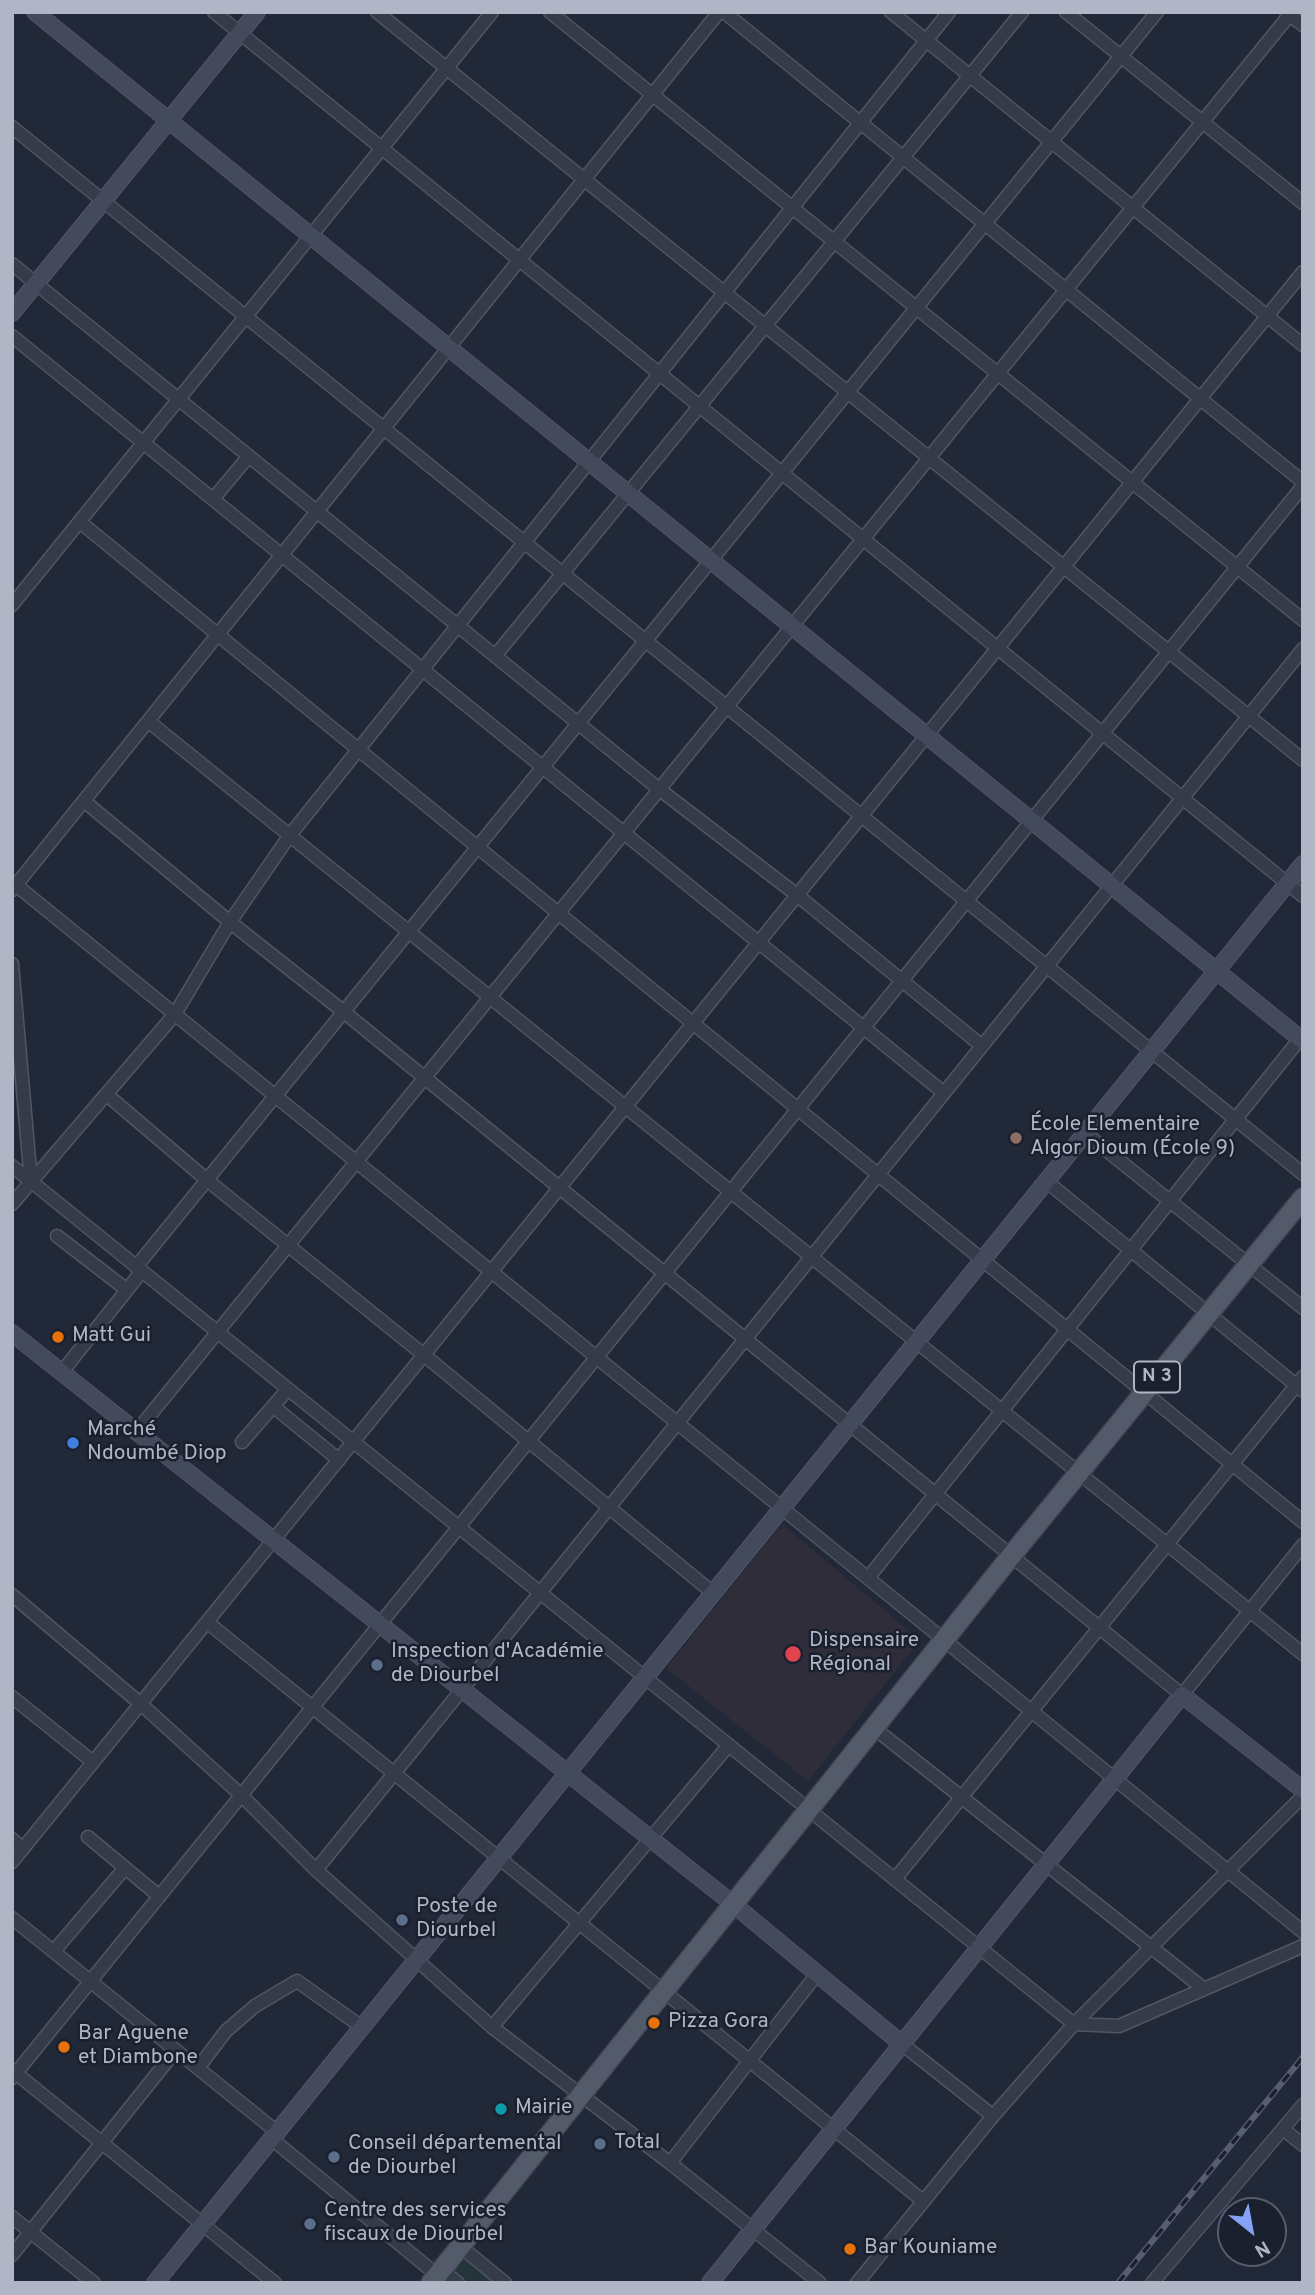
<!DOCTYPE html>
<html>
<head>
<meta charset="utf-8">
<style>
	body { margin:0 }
	#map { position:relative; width:1315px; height:2295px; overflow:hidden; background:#212939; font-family:Overpass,sans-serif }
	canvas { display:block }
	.frame { position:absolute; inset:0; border:14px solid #b0b6c6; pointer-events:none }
	.north { position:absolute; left:1217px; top:2197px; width:70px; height:70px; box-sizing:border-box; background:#1a202e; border:2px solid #565c6b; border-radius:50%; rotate:149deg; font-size:19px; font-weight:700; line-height:28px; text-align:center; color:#b0b6c6 }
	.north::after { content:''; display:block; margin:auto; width:24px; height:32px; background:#84a3f6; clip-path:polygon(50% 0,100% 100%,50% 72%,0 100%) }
</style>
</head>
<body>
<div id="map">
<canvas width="1315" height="2295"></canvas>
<div class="frame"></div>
<div class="north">N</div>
</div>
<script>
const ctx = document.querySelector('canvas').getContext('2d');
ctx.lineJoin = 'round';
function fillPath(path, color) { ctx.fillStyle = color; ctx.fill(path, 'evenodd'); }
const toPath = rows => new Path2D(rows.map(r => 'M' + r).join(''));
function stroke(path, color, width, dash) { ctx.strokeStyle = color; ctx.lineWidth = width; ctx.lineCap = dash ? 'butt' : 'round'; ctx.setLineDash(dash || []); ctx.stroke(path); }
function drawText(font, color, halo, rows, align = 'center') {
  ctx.font = font + ' Overpass,sans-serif'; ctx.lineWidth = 5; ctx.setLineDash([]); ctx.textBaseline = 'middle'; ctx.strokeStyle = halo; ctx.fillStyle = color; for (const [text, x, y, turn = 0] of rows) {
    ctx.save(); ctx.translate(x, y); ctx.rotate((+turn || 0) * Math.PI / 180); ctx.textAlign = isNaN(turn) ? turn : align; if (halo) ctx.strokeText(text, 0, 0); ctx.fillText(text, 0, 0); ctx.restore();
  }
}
const medical = toPath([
	[782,1524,920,1640,808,1781,666,1668]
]);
const green = toPath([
	[460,2254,496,2283,467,2283,449,2268]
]);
const street = toPath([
	[214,12,1303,896],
	[377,12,1303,760],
	[550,12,1303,620],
	[724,12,1303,482],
	[891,12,1303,345],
	[1066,12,1303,203],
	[1286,12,1303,25],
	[12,127,1303,1174],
	[12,264,659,789,797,895,982,1046],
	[12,336,944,1093],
	[213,499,249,456],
	[80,522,1303,1522],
	[12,605,492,12],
	[495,656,1022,12],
	[148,721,1303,1654],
	[84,801,230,922,344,1012,1182,1695,1303,1545],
	[16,885,1303,1932],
	[12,890,719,12],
	[12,964,31,1182],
	[106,1094,207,1180,424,1355,713,1593],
	[1085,1133,1303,1308],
	[12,1166,1074,2024,1119,2026,1303,1946],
	[1046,1181,1302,1390],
	[12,1204,175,1014,230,922,290,835,949,12],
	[57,1236,127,1290],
	[136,1267,1157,12],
	[62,1372,142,1271],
	[274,1407,339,1460],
	[137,1431,1292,12],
	[242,1442,288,1389],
	[868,1578,1303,1035],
	[12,1595,141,1704,241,1795,316,1870,492,2027,670,2163,820,2283],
	[207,1622,923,2201],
	[12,1697,93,1762],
	[874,1728,1204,1989],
	[88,1837,159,1896],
	[12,1839,23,1849],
	[12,1862,1303,272],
	[316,1870,1303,649],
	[895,1879,1303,1377],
	[12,1918,277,2132],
	[54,1951,125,1868],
	[492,2027,729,1745],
	[902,2044,993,2116],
	[198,2068,226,2031,255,2006,297,1981,362,2027],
	[12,2070,275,2283],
	[12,2078,1303,486],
	[1283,2129,1303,2145],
	[272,2139,437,2275],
	[670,2163,817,1974],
	[12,2217,94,2283],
	[460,2246,505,2283],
	[12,2255,176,2050],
	[441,2270,458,2283],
	[857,2283,993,2116,1074,2024,1303,1796],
	[1152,2283,1303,2105]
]);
const secondary = toPath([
	[35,12,1303,1041],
	[12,313,257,12],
	[12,1333,733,1904,902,2044],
	[155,2283,1303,864],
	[710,2283,1182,1695,1303,1790]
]);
const primary = toPath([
	[431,2283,1011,1556,1303,1198]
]);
const rail = toPath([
	[1118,2283,1303,2057]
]);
const markers = [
	[1016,1138,7,"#8d6e63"],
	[58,1337,7,"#e8710a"],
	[73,1443,7,"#3f7fe0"],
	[793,1654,9,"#e0444e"],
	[377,1665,7,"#5c6f8a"],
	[402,1920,7,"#5c6f8a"],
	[654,2023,7,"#e8710a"],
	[64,2047,7,"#e8710a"],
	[501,2109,7,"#0f9aa8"],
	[600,2144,7,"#5c6f8a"],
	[334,2157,7,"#5c6f8a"],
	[310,2224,7,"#5c6f8a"],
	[850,2249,7,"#e8710a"]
];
const shields = [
	[1157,1377,46]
];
const shieldNames = [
	["N 3",1157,1377]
];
const poiNames = [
	["École Elementaire",1030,1126],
	["Algor Dioum (École 9)",1030,1150],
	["Matt Gui",72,1337],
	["Marché",87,1431],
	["Ndoumbé Diop",87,1455],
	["Dispensaire",809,1642],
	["Régional",809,1666],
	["Inspection d'Académie",391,1653],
	["de Diourbel",391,1677],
	["Poste de",416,1908],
	["Diourbel",416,1932],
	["Pizza Gora",668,2023],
	["Bar Aguene",78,2035],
	["et Diambone",78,2059],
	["Mairie",515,2109],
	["Total",614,2144],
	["Conseil départemental",348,2145],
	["de Diourbel",348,2169],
	["Centre des services",324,2212],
	["fiscaux de Diourbel",324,2236],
	["Bar Kouniame",864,2249]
];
fillPath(medical, '#302d3a');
fillPath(green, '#23353a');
stroke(street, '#505664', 15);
stroke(secondary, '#505664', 18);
stroke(primary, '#3e4453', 22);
stroke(street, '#353b49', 12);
stroke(secondary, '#434a5c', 16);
stroke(primary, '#535a69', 19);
stroke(rail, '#575e70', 6);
stroke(rail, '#1a202e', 3.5, [10]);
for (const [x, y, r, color] of markers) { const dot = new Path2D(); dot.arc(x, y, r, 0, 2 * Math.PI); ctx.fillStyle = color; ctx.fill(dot); stroke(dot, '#1a202e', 2.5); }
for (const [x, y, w] of shields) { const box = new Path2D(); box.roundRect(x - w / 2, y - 15.5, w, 31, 5); ctx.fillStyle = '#1a202e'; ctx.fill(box); stroke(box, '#b0b6c6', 2); }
drawText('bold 19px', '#b0b6c6', null, shieldNames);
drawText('21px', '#b0b6c6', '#1a202e', poiNames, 'left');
</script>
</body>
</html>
